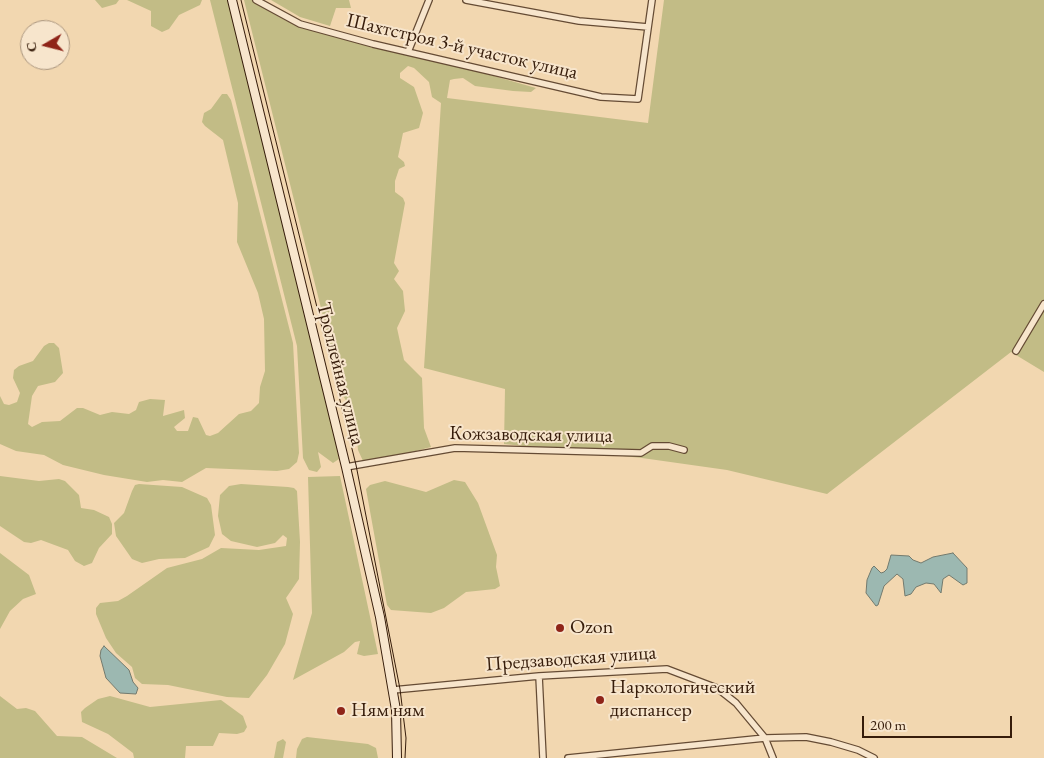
<!DOCTYPE html>
<html>
<head>
<meta charset="utf-8">
<style>
	body { margin:0 }
	#map { position:relative; width:1044px; height:758px; overflow:hidden; background:#f2d7b0; font-family:"EB Garamond",serif }
	canvas { display:block }
	.north { position:absolute; left:20px; top:20px; width:50px; height:50px; box-sizing:border-box; background:#f7e5cc; border:1px solid #aa957e; border-radius:50%; rotate:262deg; font-size:14px; font-weight:700; line-height:20px; text-align:center; color:#361c0a }
	.north::after { content:''; display:block; margin:auto; width:18px; height:22px; background:#8f2418; clip-path:polygon(50% 0,100% 100%,50% 72%,0 100%) }
	.scale { position:absolute; left:862px; top:716px; width:150px; height:22px; box-sizing:border-box; border:2px solid #361c0a; border-top:0; padding-left:6px; font-size:15px; line-height:18px; white-space:nowrap; color:#361c0a; -webkit-text-stroke:4px #f7e5cc; paint-order:stroke }
</style>
</head>
<body>
<div id="map">
<canvas width="1044" height="758"></canvas>
<div class="north">С</div>
<div class="scale">200 m</div>
</div>
<script>
const ctx = document.querySelector('canvas').getContext('2d');
ctx.lineJoin = 'round';
function fillPath(path, color) { ctx.fillStyle = color; ctx.fill(path, 'evenodd'); }
const toPath = rows => new Path2D(rows.map(r => 'M' + r).join(''));
function stroke(path, color, width, dash) { ctx.strokeStyle = color; ctx.lineWidth = width; ctx.lineCap = dash ? 'butt' : 'round'; ctx.setLineDash(dash || []); ctx.stroke(path); }
function drawText(font, color, halo, rows, align = 'center') {
  ctx.font = font + ' "EB Garamond",serif'; ctx.lineWidth = 4; ctx.setLineDash([]); ctx.textBaseline = 'middle'; ctx.strokeStyle = halo; ctx.fillStyle = color; for (const [text, x, y, turn = 0] of rows) {
    ctx.save(); ctx.translate(x, y); ctx.rotate((+turn || 0) * Math.PI / 180); ctx.textAlign = isNaN(turn) ? turn : align; if (halo) ctx.strokeText(text, 0, 0); ctx.fillText(text, 0, 0); ctx.restore();
  }
}
const green = toPath([
	[95,0,119,0,116,4,102,8],
	[127,0,202,0,200,5,179,15,169,29,162,32,151,26,151,11],
	[210,0,229,0,330,414,339,459,333,463,318,452,321,467,317,472,309,470,303,458,297,346],
	[244,0,252,0,279,17,301,28,455,65,536,88,531,92,513,91,475,86,463,78,454,79,450,80,447,98,648,123,664,0,1044,0,1044,372,1011,352,827,494,727,470,642,458,504,444,505,389,424,368,441,103,432,97,429,82,414,68,408,66,400,73,400,78,414,87,423,113,419,128,403,133,398,157,404,162,405,166,399,169,395,181,395,192,403,198,405,203,394,263,399,271,394,279,403,291,405,311,397,328,404,360,422,378,424,428,431,447,405,454,363,461,358,450,354,412,343,396],
	[271,0,349,0,351,8,336,8,330,26,300,17],
	[222,94,227,94,231,100,293,343,299,453,297,462,289,469,277,471,206,468,182,482,163,480,147,482,104,475,63,465,44,455,16,451,0,444,0,396,4,404,9,405,17,402,20,393,13,378,14,370,19,366,33,361,44,346,49,343,54,343,59,348,63,373,55,382,38,386,32,396,28,424,32,427,42,422,60,421,77,408,83,408,100,415,112,412,129,414,136,410,139,402,150,399,165,400,163,416,184,410,185,418,174,427,177,431,188,431,193,417,198,418,206,435,210,436,218,433,239,414,251,411,259,403,260,387,265,371,264,319,258,293,237,242,238,203,223,140,205,126,202,122,204,113,211,109],
	[0,476,39,481,59,479,65,481,79,495,81,508,94,510,109,517,112,524,112,534,99,548,92,563,84,566,75,561,68,550,41,540,31,543,24,542,0,526],
	[340,476,378,654,364,656,357,654,360,641,355,642,344,652,293,680,312,613,308,477],
	[454,480,465,482,478,503,497,555,496,567,500,586,495,589,466,592,444,608,431,613,391,610,387,605,366,489,370,485,385,481,426,492],
	[139,484,182,487,207,498,211,505,215,535,209,547,185,558,159,559,142,563,132,559,116,536,114,523,124,513,132,491,135,485],
	[241,484,288,487,294,488,297,491,300,542,299,579,286,598,293,614,285,644,267,675,249,698,227,697,168,685,142,684,135,678,132,667,116,653,106,638,96,614,96,608,100,603,118,601,127,596,167,568,202,559,221,548,259,550,286,546,287,538,283,535,275,543,257,547,231,541,222,534,218,516,220,495,229,486],
	[0,553,29,575,36,594,23,599,10,611,0,629],
	[0,696,17,709,26,708,35,711,57,736,82,737,117,758,0,758],
	[110,696,150,707,221,700,243,716,247,727,244,732,237,734,219,733,213,746,186,746,185,758,134,758,133,753,108,734,82,722,81,712,85,708,98,699],
	[307,737,368,744,376,748,378,758,296,758,297,749,302,739],
	[283,739,286,742,283,758,274,758,277,742]
]);
const water = toPath([
	[953,553,967,568,967,583,963,585,949,575,943,579,941,593,934,584,926,583,916,587,911,594,905,596,903,579,897,574,884,586,878,605,876,606,866,593,867,580,872,568,874,566,881,573,884,572,887,569,891,555,909,556,913,560,921,563,933,557,953,553],
	[104,646,129,670,133,682,138,688,136,694,120,693,106,678,100,656,101,650,104,646]
]);
const street = toPath([
	[256,0,300,24,373,44,601,97,638,99,652,0],
	[466,0,579,21,648,27],
	[408,52,429,0],
	[1016,351,1044,304],
	[346,467,455,448,641,453,652,446,669,446,684,450],
	[539,676,543,758],
	[393,690,539,676,667,669,717,688,736,703,765,738,773,758],
	[568,758,765,738,806,737,831,742,858,750,874,758]
]);
const secondary = toPath([
	[232,0,346,467,380,617,396,710,397,758]
]);
const tram = toPath([
	[241,0,356,465,400,689,406,738,405,758]
]);
const markers = [
	[560,628,5,"#8f2418"],
	[600,700,5,"#8f2418"],
	[341,711,5,"#8f2418"]
];
const streetNames = [
	["Шахтстроя 3-й участок улица",462,47,13],
	["Троллейная улица",340,374,76],
	["Кожзаводская улица",531,435,1],
	["Предзаводская улица",571,659,-4]
];
const poiNames = [
	["Ozon",570,628],
	["Наркологический",610,688],
	["диспансер",610,711],
	["Ням ням",351,711]
];
fillPath(green, '#c2bc86');
fillPath(water, '#9cb8b1');
stroke(water, '#737a6e', 1);
stroke(street, '#654b34', 8);
stroke(secondary, '#361c0a', 10);
stroke(street, '#f7e5cc', 5.5);
stroke(secondary, '#f7e5cc', 8);
stroke(tram, '#361c0a', 1);
for (const [x, y, r, color] of markers) { const dot = new Path2D(); dot.arc(x, y, r, 0, 2 * Math.PI); ctx.fillStyle = color; ctx.fill(dot); stroke(dot, '#f7e5cc', 2); }
drawText('20px', '#361c0a', '#f7e5cc', streetNames);
drawText('20px', '#361c0a', '#f7e5cc', poiNames, 'left');
</script>
</body>
</html>
